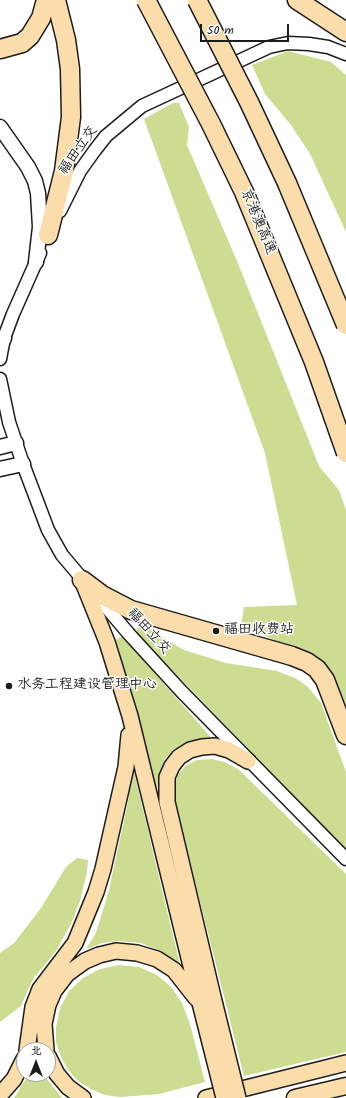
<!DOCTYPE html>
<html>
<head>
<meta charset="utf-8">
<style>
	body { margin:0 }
	#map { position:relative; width:346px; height:1098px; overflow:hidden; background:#fff; font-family:Kalam,"LXGW WenKai TC",sans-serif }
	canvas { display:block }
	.north { position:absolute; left:16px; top:1042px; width:40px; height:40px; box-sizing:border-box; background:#fff; border:1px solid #a4a4a4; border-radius:50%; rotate:0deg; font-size:11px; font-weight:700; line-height:16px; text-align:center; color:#1c1c1c }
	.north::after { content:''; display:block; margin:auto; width:14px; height:18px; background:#1c1c1c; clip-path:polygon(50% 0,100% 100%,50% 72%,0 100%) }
	.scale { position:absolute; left:200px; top:24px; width:89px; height:18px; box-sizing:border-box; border:2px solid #1c1c1c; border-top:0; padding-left:5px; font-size:12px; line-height:14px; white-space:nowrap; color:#1c1c1c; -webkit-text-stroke:3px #fff; paint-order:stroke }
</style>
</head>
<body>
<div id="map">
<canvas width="346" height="1098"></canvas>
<div class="north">北</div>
<div class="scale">50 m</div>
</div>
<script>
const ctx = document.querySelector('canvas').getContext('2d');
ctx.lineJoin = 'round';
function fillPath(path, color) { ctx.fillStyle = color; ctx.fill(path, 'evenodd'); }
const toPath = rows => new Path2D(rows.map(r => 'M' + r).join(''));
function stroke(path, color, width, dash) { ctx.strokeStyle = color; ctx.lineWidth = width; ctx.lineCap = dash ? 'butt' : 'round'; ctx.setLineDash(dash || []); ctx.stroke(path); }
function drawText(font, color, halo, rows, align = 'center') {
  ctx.font = font + ' Kalam,"LXGW WenKai TC",sans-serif'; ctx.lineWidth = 3; ctx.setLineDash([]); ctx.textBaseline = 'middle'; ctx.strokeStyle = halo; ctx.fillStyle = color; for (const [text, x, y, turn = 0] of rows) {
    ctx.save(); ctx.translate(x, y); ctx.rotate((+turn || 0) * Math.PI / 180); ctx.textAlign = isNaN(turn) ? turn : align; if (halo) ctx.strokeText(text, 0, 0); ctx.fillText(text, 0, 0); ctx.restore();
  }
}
const green = toPath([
	[288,51,331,62,346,75,346,232,310,154,291,125,265,94,252,65],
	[173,103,179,103,189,127,187,145,237,261,319,466,339,490,346,510,346,703,325,665,311,652,281,643,241,625,244,607,297,605,265,453,144,119],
	[138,623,184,650,226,663,277,671,297,679,308,687,321,703,346,772,346,849,136,633],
	[122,636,215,742,203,741,188,743,174,749,165,759,159,773,157,790,113,642],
	[211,759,225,762,238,769,346,874,346,1052,244,1076,175,802,174,789,177,776,185,766,197,760],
	[133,768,180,965,160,951,141,943,119,941,102,943,86,949,96,933,109,890,128,802],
	[77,858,88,860,87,872,80,901,71,924,56,951,33,979,21,1006,0,1022,0,953,14,943,41,908,66,867],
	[119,965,139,967,157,975,171,987,182,1003,190,1024,205,1082,159,1094,120,1097,105,1095,91,1089,78,1081,68,1070,61,1057,56,1042,56,1027,60,1008,69,991,83,978,100,969],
	[29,1074,43,1074,62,1098,14,1098]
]);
const tertiary = toPath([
	[60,211,80,171,95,150,106,136,142,106,269,47,288,43,309,44,328,47,346,54],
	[0,359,4,338,13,314,40,253],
	[0,379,9,422,23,464,48,530,62,555,129,634,182,692,346,859]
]);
const secondary = toPath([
	[0,127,28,167,35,181,38,193,40,227,36,262],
	[0,346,4,338],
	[0,447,16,443],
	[0,469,23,464]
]);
const primary = toPath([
	[82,580,107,642,130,716,200,1003],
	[214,1001,167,802,167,777,172,766,179,757,190,750,202,747,215,746,229,750,248,761],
	[27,1050,33,1007,40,989,75,943,96,892,103,869,126,767,129,735],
	[46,1050,44,1024,48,1005,54,991,67,974,85,961,99,955,116,951,137,953,157,959,174,970,196,998],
	[48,1056,57,1074,68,1087,83,1098],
	[0,1095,14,1079,24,1059],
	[206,1098,346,1063]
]);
const trunk = toPath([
	[295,1098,346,1086]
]);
const motorway = toPath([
	[297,0,346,32],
	[0,49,22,43,30,36,41,18,46,0],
	[48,235,64,171,71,117,70,69,66,40,56,0],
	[82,580,102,595,131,610,292,656,307,662,317,669,325,680,346,735]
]);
const primaryBridge = toPath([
	[214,1001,238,1098],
	[200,1003,224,1098]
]);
const motorwayBridge = toPath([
	[146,0,211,124,244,192,314,362,346,453],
	[197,0,249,102,287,183,346,325]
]);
const markers = [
	[216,631,4,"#1c1c1c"],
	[9,686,4,"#1c1c1c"]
];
const streetNames = [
	["福田立交",79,151,-55],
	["京港澳高速",257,222,67],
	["福田立交",148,632,48]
];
const poiNames = [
	["福田收费站",224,631],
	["水务工程建设管理中心",17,686]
];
fillPath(green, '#ccdd92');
stroke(tertiary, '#1c1c1c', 15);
stroke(secondary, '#1c1c1c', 17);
stroke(primary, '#1c1c1c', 18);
stroke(trunk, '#1c1c1c', 19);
stroke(motorway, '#1c1c1c', 21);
stroke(tertiary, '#fff', 12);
stroke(secondary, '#fff', 14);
stroke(primary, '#fbddab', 15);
stroke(trunk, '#fbddab', 16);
stroke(motorway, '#fbddab', 18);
stroke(primaryBridge, '#1c1c1c', 18, []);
stroke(motorwayBridge, '#1c1c1c', 21, []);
stroke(primaryBridge, '#fbddab', 15);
stroke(motorwayBridge, '#fbddab', 18);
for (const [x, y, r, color] of markers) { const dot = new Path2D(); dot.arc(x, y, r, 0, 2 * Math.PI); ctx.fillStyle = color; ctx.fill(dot); stroke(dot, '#fff', 1.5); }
drawText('14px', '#1c1c1c', '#fff', streetNames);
drawText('14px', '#1c1c1c', '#fff', poiNames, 'left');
</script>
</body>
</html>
